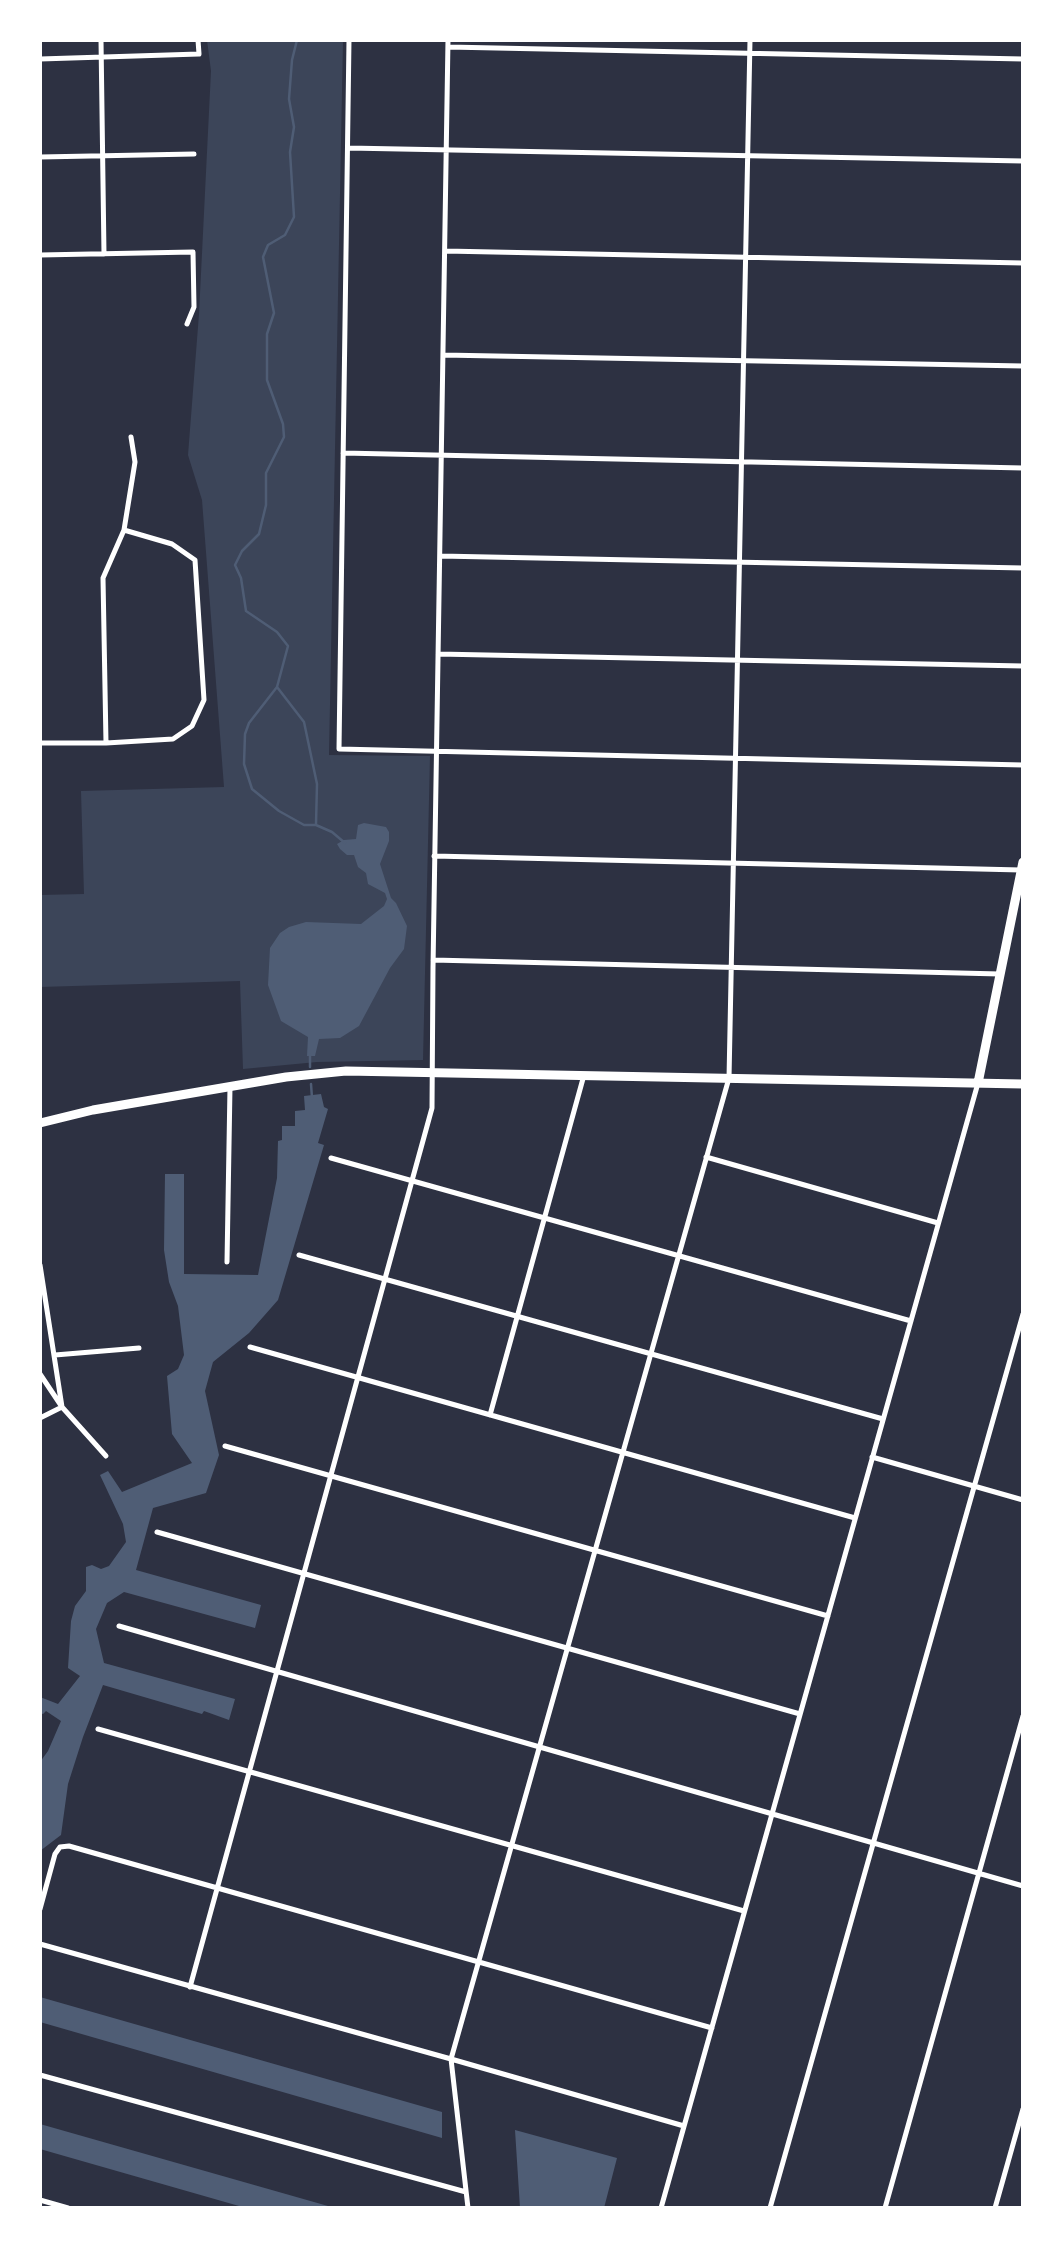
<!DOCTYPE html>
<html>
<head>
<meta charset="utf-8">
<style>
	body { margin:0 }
	#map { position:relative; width:1063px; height:2248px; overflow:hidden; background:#2d3142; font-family:Figtree,sans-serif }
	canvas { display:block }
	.frame { position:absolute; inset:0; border:42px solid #fff; pointer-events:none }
</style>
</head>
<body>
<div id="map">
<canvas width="1063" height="2248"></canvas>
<div class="frame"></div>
</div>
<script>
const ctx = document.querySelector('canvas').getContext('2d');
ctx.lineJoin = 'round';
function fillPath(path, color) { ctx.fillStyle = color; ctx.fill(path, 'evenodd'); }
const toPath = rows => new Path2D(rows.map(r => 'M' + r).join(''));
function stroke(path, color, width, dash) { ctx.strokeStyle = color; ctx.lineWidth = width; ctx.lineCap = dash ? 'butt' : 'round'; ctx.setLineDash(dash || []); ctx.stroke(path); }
const green = toPath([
	[207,40,343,40,329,755,430,756,423,1060,317,1062,243,1069,240,981,40,987,40,895,84,894,81,791,224,787,202,500,188,455,199,314,211,71]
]);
const water = toPath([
	[364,823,386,827,389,832,389,841,380,864,391,898,396,903,407,926,404,949,390,968,359,1026,340,1038,319,1039,315,1056,307,1056,308,1037,281,1021,268,985,270,948,280,933,289,927,306,922,361,924,384,906,387,899,385,893,368,884,366,873,358,867,354,855,347,855,340,849,337,844,344,840,356,839,358,825],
	[321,1094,324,1107,328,1109,318,1143,324,1145,278,1300,249,1333,213,1362,205,1391,219,1455,206,1493,153,1508,136,1570,261,1605,255,1628,124,1592,107,1603,96,1629,104,1663,235,1699,229,1720,204,1711,202,1714,103,1685,83,1737,68,1784,61,1835,40,1851,40,1762,48,1751,61,1721,46,1711,43,1714,40,1713,40,1697,58,1704,80,1676,68,1668,71,1621,75,1606,86,1591,86,1567,92,1565,101,1569,109,1566,126,1542,123,1524,100,1475,108,1471,122,1492,192,1463,172,1434,167,1376,178,1369,184,1355,178,1306,169,1282,164,1250,165,1174,184,1174,184,1274,258,1275,277,1178,278,1141,282,1140,282,1126,295,1126,295,1111,305,1110,304,1096],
	[40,1997,442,2112,442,2138,40,2022],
	[40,2124,335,2208,246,2208,40,2149],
	[515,2130,617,2158,604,2208,520,2208]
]);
const stream = toPath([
	[297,40,292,60,289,99,294,127,290,152,294,217,285,235,268,245,263,257,274,313,267,334,267,380,283,424,284,437,266,473,266,505,259,534,242,551,235,565,241,578,246,611,277,632,288,646,277,687,249,723,245,734,244,764,252,789,279,811,304,825,316,825,332,832,345,843],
	[277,687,304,722,317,784,316,824],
	[310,1067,310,1055],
	[311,1084,312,1098]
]);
const minor = toPath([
	[101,40,104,254],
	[349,40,339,749,1023,765],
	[448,47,1023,59],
	[40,59,199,54,198,40],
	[348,148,1023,161],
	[40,157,194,154],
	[445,251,1023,263],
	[40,255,193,252,194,307,187,324],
	[443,355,1023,366],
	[343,453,1023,468],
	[440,556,1023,568],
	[438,654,1023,666],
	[40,743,106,743,173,739,192,726,204,700,195,560,172,544,124,530],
	[106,743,103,578,124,530,135,462,131,437],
	[434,856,1021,870],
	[433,960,1000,974],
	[706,1157,938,1223],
	[331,1158,911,1321],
	[299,1255,883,1419],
	[227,1262,230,1087],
	[40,1265,62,1407],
	[250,1347,855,1518],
	[55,1355,139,1348],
	[40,1374,62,1407,106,1456],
	[490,1415,584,1075],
	[40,1418,62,1407],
	[225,1446,828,1616],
	[872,1457,1023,1500],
	[157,1532,800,1714],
	[119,1626,1023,1886],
	[98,1729,744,1911],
	[40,1909,55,1854,60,1847,69,1846,712,2028],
	[40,1944,451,2059,684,2126],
	[190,1987,432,1108,433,967,448,40],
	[40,2075,466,2192],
	[40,2200,68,2208],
	[468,2208,451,2059,729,1078,750,40],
	[661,2208,978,1083],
	[770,2208,1023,1314],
	[885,2208,1023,1716],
	[995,2208,1023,2109]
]);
const primary = toPath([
	[978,1083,1023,862],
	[40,1123,93,1110,286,1077,346,1071,1023,1084]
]);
fillPath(green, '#3c4559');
fillPath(water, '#4f5d75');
stroke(stream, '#4f5d75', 2.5);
stroke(minor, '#fff', 5);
stroke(primary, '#fff', 9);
</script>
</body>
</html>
